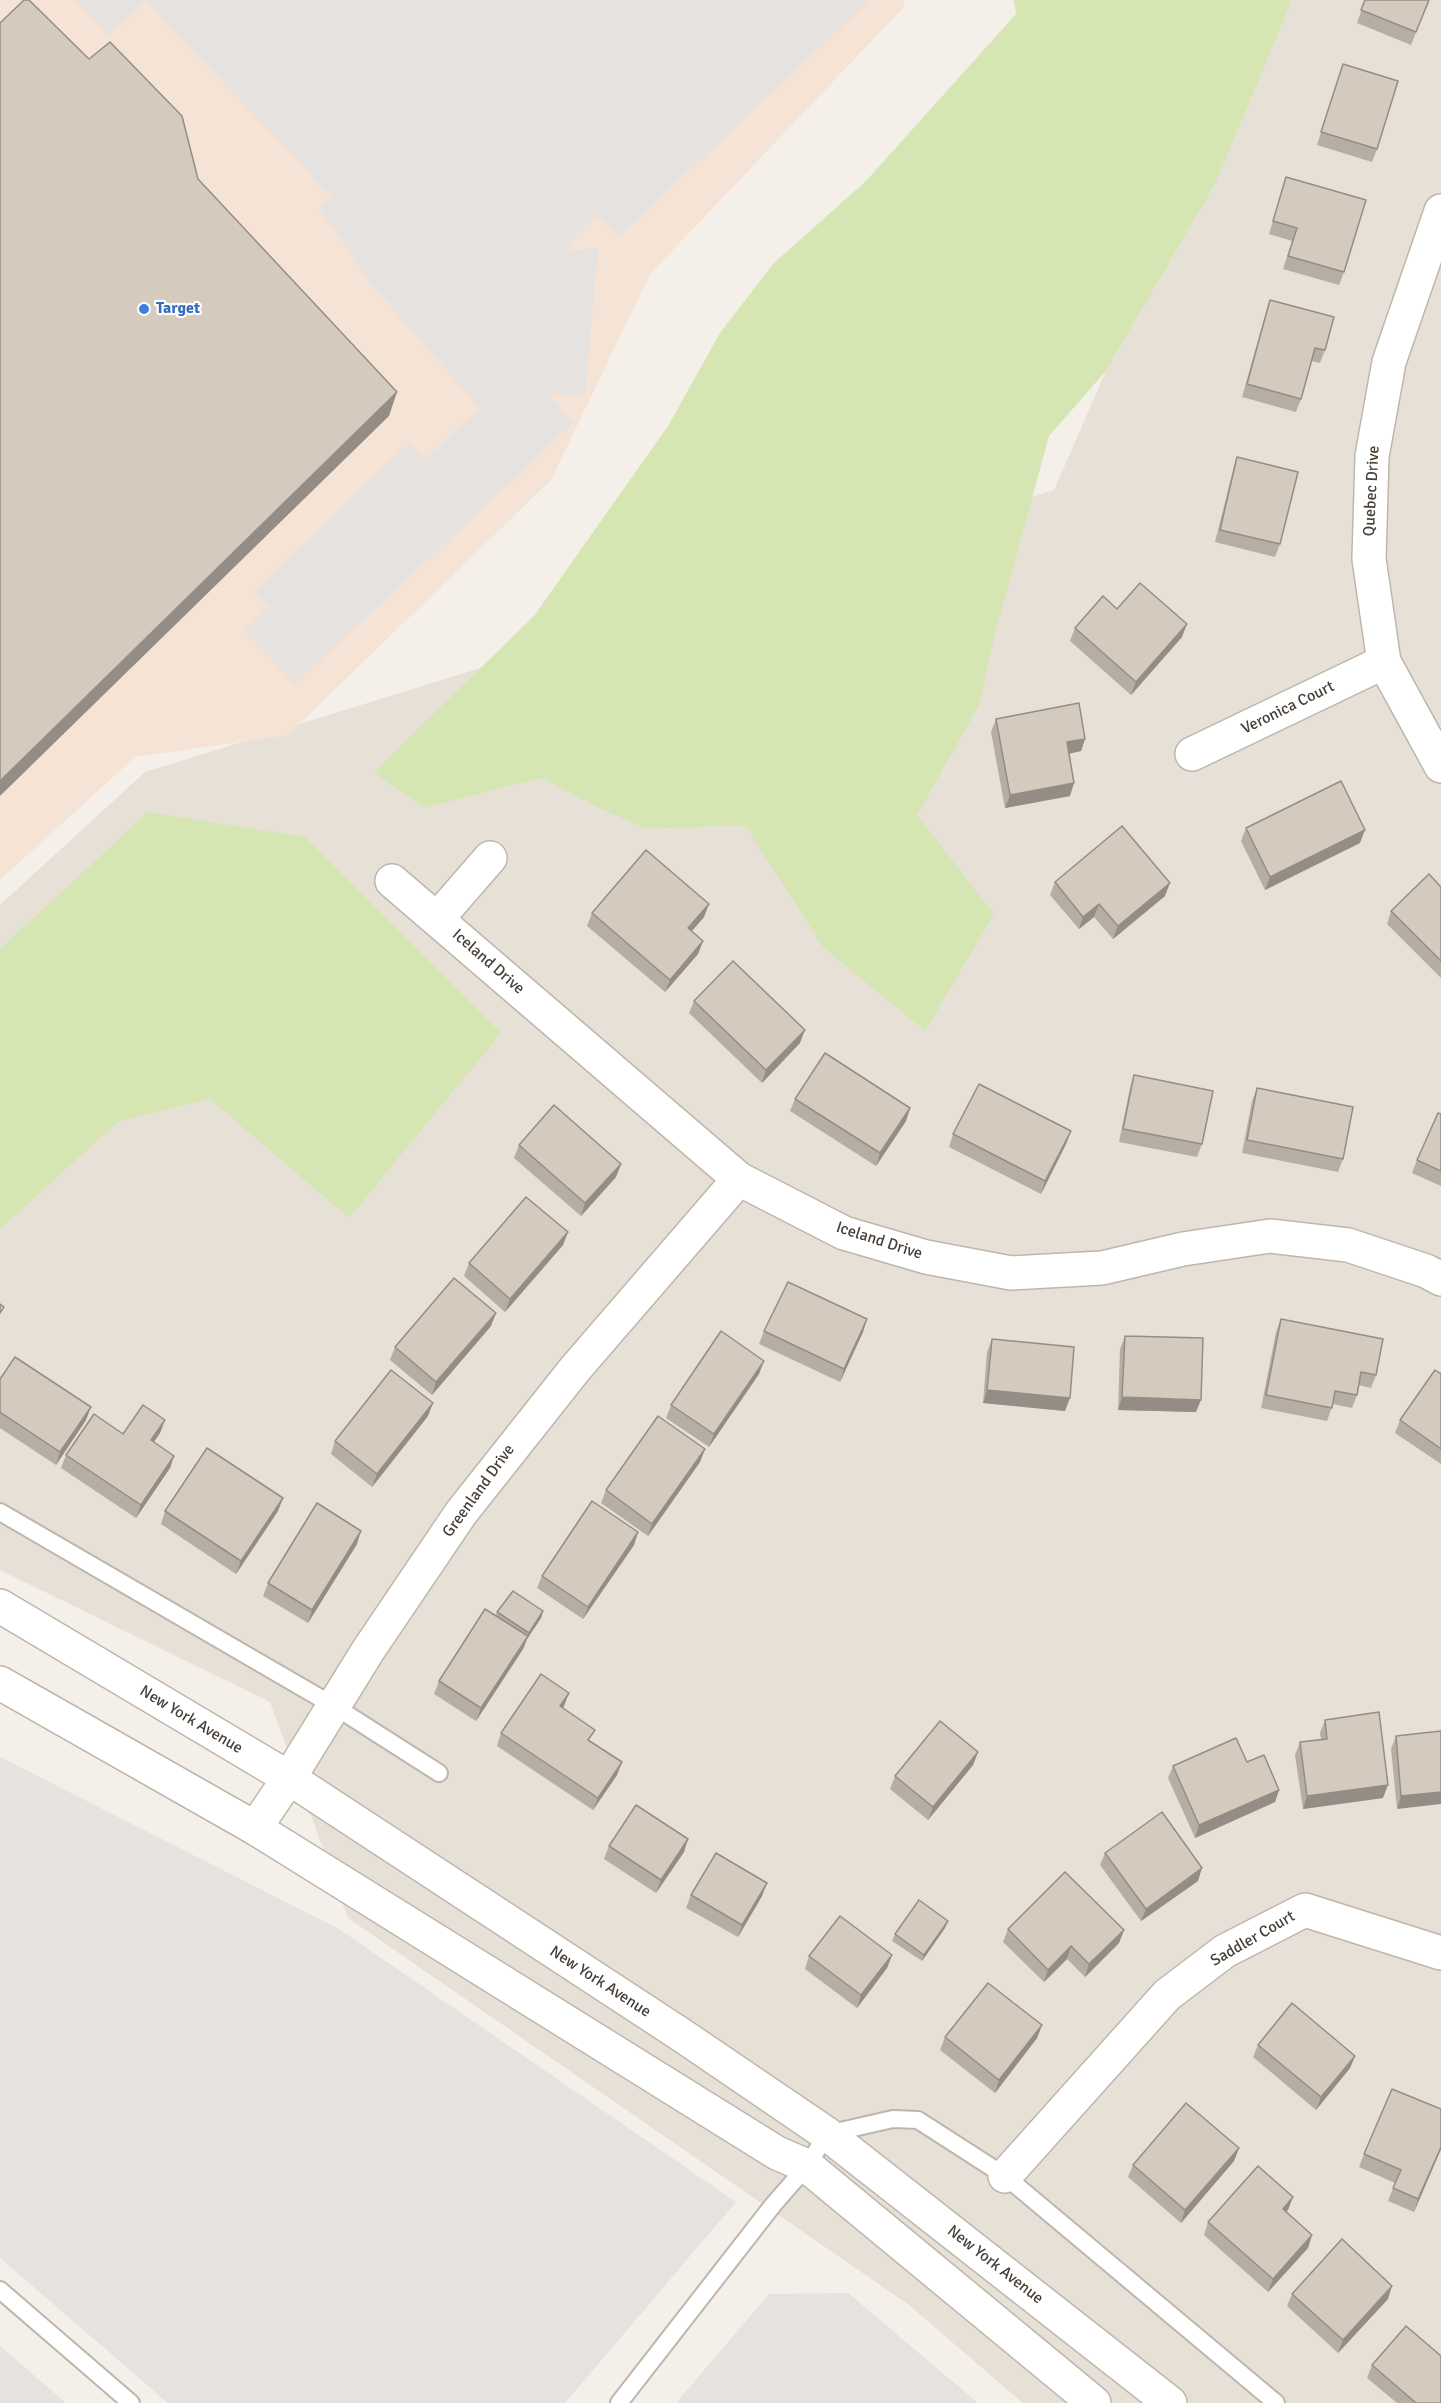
<!DOCTYPE html>
<html>
<head>
<meta charset="utf-8">
<style>
	body { margin:0 }
	canvas { display:block; background:#f4efe8 }
</style>
</head>
<body>
<canvas width="1441" height="2403"></canvas>
<script>
const ctx = document.querySelector('canvas').getContext('2d');
ctx.lineJoin = 'round';
function fillPath(path, color) { ctx.fillStyle = color; ctx.fill(path, 'evenodd'); }
const toPath = rows => new Path2D(rows.map(r => 'M' + r).join(''));
function stroke(path, color, width, dash) { ctx.strokeStyle = color; ctx.lineWidth = width; ctx.lineCap = dash ? 'butt' : 'round'; ctx.setLineDash(dash || []); ctx.stroke(path); }
function drawText(font, color, halo, rows, align = 'center') {
  ctx.font = font + ' Signika,sans-serif'; ctx.lineWidth = 4.5; ctx.setLineDash([]); ctx.textBaseline = 'middle'; ctx.strokeStyle = halo; ctx.fillStyle = color; for (const [text, x, y, turn = 0] of rows) {
    ctx.save(); ctx.translate(x, y); ctx.rotate((+turn || 0) * Math.PI / 180); ctx.textAlign = isNaN(turn) ? turn : align; if (halo) ctx.strokeText(text, 0, 0); ctx.fillText(text, 0, 0); ctx.restore();
  }
}
const residential = toPath([
	[1268,0,1441,0,1441,2403,1023,2403,909,2305,348,1918,270,1702,0,1570,0,905,145,772,1054,490]
]);
const commercial = toPath([
	[0,0,904,0,904,7,650,274,551,480,288,735,135,757,0,880]
]);
const green = toPath([
	[1014,0,1292,0,1215,184,1105,372,1049,436,995,634,979,705,917,815,994,914,925,1031,823,947,745,825,646,829,593,805,542,778,424,808,374,772,534,616,668,426,720,333,773,264,866,181,1016,14],
	[148,812,305,837,501,1033,349,1218,210,1099,119,1121,0,1229,0,949]
]);
const parking = toPath([
	[75,0,865,0,868,2,618,237,596,215,571,241,572,251,598,248,585,396,554,394,551,398,573,423,295,684,244,631,269,607,254,592,409,443,425,459,480,409,363,274,342,239,319,209,331,196,146,1,108,35],
	[0,1757,339,1929,736,2202,565,2403,168,2403,0,2258],
	[848,2293,978,2403,676,2403,769,2294],
	[0,2346,66,2403,0,2403]
]);
const service = toPath([
	[0,1512,334,1706,439,1773],
	[0,2290,131,2403],
	[619,2403,773,2205,807,2166,827,2134,893,2119,918,2120,1005,2176,1276,2403]
]);
const minor = toPath([
	[1441,211,1389,362,1372,456,1369,559,1384,662,1441,766],
	[1192,754,1384,662],
	[392,881,739,1179,844,1233,926,1257,1011,1273,1102,1268,1183,1249,1270,1236,1348,1245,1426,1271,1441,1279],
	[437,919,490,858],
	[255,1828,289,1778,369,1649,461,1513,575,1369,739,1179],
	[1005,2176,1167,1995,1225,1951,1305,1910,1441,1953]
]);
const tertiary = toPath([
	[0,1606,289,1778,683,2036,827,2134,1170,2403],
	[0,1683,255,1828,777,2153,807,2166,1094,2403]
]);
const wall = toPath([
	[1365,0,1429,0,1411,45,1357,23],
	[1343,64,1377,149,1372,162,1317,145],
	[1286,177,1344,272,1339,285,1283,269,1292,241,1269,234],
	[1270,300,1325,350,1320,363,1311,361,1301,399,1296,412,1242,397,1266,312],
	[1237,457,1280,544,1275,557,1215,542,1233,470],
	[1117,609,1182,637,1131,695,1070,641,1075,628],
	[996,719,1085,739,1081,751,1069,754,1070,796,1005,808,991,732],
	[1246,828,1360,843,1265,890,1241,841],
	[1055,882,1165,896,1113,939,1094,917,1079,929,1050,895],
	[1441,887,1441,978,1387,924,1391,911],
	[592,913,704,917,692,931,703,941,698,954,665,992,587,926],
	[694,1001,800,1043,762,1083,689,1013],
	[1134,1075,1202,1144,1197,1157,1119,1142,1130,1088],
	[1257,1088,1343,1159,1338,1172,1242,1153,1252,1101],
	[795,1099,910,1108,906,1121,876,1166,790,1111],
	[1441,1114,1441,1186,1412,1173,1417,1160],
	[1071,1131,1066,1144,1041,1194,949,1147,953,1134],
	[519,1145,621,1164,616,1177,581,1216,514,1158],
	[568,1232,563,1245,505,1312,464,1276,469,1263],
	[867,1319,863,1332,840,1382,759,1344,764,1331],
	[1281,1319,1376,1375,1371,1388,1359,1385,1357,1395,1352,1408,1333,1404,1327,1421,1261,1408,1276,1332],
	[491,1326,432,1395,390,1360,395,1347],
	[1125,1336,1196,1412,1118,1410,1120,1349],
	[992,1339,1065,1411,983,1403,987,1352],
	[759,1374,709,1447,666,1418,671,1405],
	[1441,1374,1441,1464,1395,1433,1400,1420],
	[0,1379,86,1420,56,1465,0,1428],
	[428,1416,372,1487,331,1454,335,1441],
	[165,1420,160,1433,154,1442,174,1456,170,1468,136,1518,61,1468,66,1455,123,1434],
	[705,1449,700,1462,648,1536,601,1503,606,1490],
	[165,1511,278,1511,236,1574,161,1524],
	[638,1532,634,1545,583,1619,537,1588,542,1576],
	[357,1544,308,1623,263,1596,268,1583],
	[543,1611,541,1618,527,1639,523,1649,476,1721,434,1694,439,1681,496,1616,497,1612],
	[564,1706,563,1708,617,1775,593,1810,497,1746,501,1733],
	[1325,1720,1383,1798,1303,1809,1295,1755,1300,1742,1321,1739,1320,1733],
	[1441,1731,1397,1809,1391,1749,1396,1736],
	[978,1752,973,1765,928,1820,890,1789,895,1776],
	[1247,1762,1279,1790,1275,1802,1195,1838,1168,1778,1173,1766],
	[609,1846,684,1852,656,1893,604,1859],
	[1105,1853,1198,1881,1141,1921,1100,1865],
	[691,1895,762,1896,738,1937,686,1908],
	[945,1928,922,1961,892,1941,895,1934],
	[1008,1929,1124,1930,1119,1943,1085,1977,1067,1959,1044,1982,1003,1942],
	[892,1955,887,1968,857,2008,805,1969,809,1956],
	[1042,2025,1037,2038,995,2093,940,2050,945,2037],
	[1258,2045,1355,2056,1350,2068,1316,2110,1253,2057],
	[1441,2109,1441,2149,1414,2212,1388,2201,1395,2183,1359,2167,1364,2154],
	[1239,2148,1234,2161,1181,2223,1128,2177,1133,2165],
	[1293,2197,1286,2212,1312,2235,1308,2248,1268,2292,1204,2235,1208,2222],
	[1292,2294,1388,2299,1338,2353,1287,2306],
	[1372,2365,1441,2403,1397,2403,1367,2378]
]);
const shadedWall = toPath([
	[397,392,389,416,0,796,0,781],
	[1187,624,1182,637,1131,695,1136,682],
	[1085,739,1081,751,1062,755,1067,742],
	[1074,783,1070,796,1005,808,1010,795],
	[1365,830,1360,843,1265,890,1270,877],
	[1170,883,1165,896,1113,939,1118,926],
	[709,904,704,917,683,941,688,928],
	[1099,904,1094,917,1079,929,1083,917],
	[703,941,698,954,665,992,670,980],
	[805,1030,800,1043,762,1083,766,1070],
	[910,1108,906,1121,876,1166,880,1153],
	[1071,1131,1066,1144,1041,1194,1045,1181],
	[621,1164,616,1177,581,1216,585,1203],
	[568,1232,563,1245,505,1312,510,1299],
	[496,1313,491,1326,432,1395,436,1382],
	[867,1319,863,1332,840,1382,844,1369],
	[764,1361,759,1374,709,1447,714,1434],
	[987,1390,1070,1398,1065,1411,983,1403],
	[1122,1397,1201,1400,1196,1412,1118,1410],
	[433,1403,428,1416,372,1487,377,1474],
	[91,1407,86,1420,56,1465,60,1452],
	[165,1420,160,1433,146,1453,151,1440],
	[705,1449,700,1462,648,1536,652,1524],
	[174,1456,170,1468,136,1518,141,1505],
	[283,1498,278,1511,236,1574,241,1561],
	[361,1531,357,1544,308,1623,312,1610],
	[638,1532,634,1545,583,1619,588,1607],
	[543,1611,541,1618,527,1639,523,1649,476,1721,481,1708],
	[569,1693,564,1706,556,1719,560,1706],
	[978,1752,973,1765,928,1820,933,1807],
	[622,1762,617,1775,593,1810,598,1798],
	[1388,1785,1383,1798,1303,1809,1307,1796],
	[1279,1790,1275,1802,1195,1838,1199,1825],
	[1441,1792,1441,1804,1397,1809,1401,1796],
	[688,1839,684,1852,656,1893,661,1880],
	[1202,1868,1198,1881,1141,1921,1146,1909],
	[767,1883,762,1896,738,1937,742,1925],
	[948,1921,945,1928,922,1961,924,1955],
	[1124,1930,1119,1943,1085,1977,1089,1964],
	[1071,1946,1067,1959,1044,1982,1048,1970],
	[892,1955,887,1968,857,2008,861,1995],
	[1042,2025,1037,2038,995,2093,999,2080],
	[1355,2056,1350,2068,1316,2110,1321,2097],
	[1441,2147,1441,2149,1414,2212,1418,2199],
	[1239,2148,1234,2161,1181,2223,1185,2210],
	[1293,2197,1288,2210,1278,2222,1283,2209],
	[1312,2235,1308,2248,1268,2292,1273,2279],
	[1392,2286,1388,2299,1338,2353,1343,2340]
]);
const building = toPath([
	[24,0,29,0,89,59,110,42,182,116,198,179,397,392,0,781,0,23,24,0],
	[1365,0,1429,0,1416,32,1361,10,1365,0],
	[1343,64,1398,81,1377,149,1321,132,1343,64],
	[1286,177,1366,200,1344,272,1288,256,1297,228,1273,221,1286,177],
	[1270,300,1334,317,1325,350,1315,348,1301,399,1247,384,1270,300],
	[1237,457,1298,472,1280,544,1220,530,1237,457],
	[1140,583,1187,624,1136,682,1075,628,1103,596,1117,609,1140,583],
	[1079,703,1085,739,1067,742,1074,783,1010,795,996,719,1079,703],
	[1341,781,1365,830,1270,877,1246,828,1341,781],
	[1122,826,1170,883,1118,926,1099,904,1083,917,1055,882,1122,826],
	[646,850,709,904,688,928,703,941,670,980,592,913,646,850],
	[1429,874,1441,887,1441,961,1391,911,1429,874],
	[733,961,805,1030,766,1070,694,1001,733,961],
	[825,1053,910,1108,880,1153,795,1099,825,1053],
	[1134,1075,1213,1091,1202,1144,1123,1129,1134,1075],
	[979,1084,1071,1131,1045,1181,953,1134,979,1084],
	[1257,1088,1353,1107,1343,1159,1247,1140,1257,1088],
	[554,1105,621,1164,585,1203,519,1145,554,1105],
	[1438,1113,1441,1114,1441,1171,1417,1160,1438,1113],
	[526,1197,568,1232,510,1299,469,1263,526,1197],
	[454,1278,496,1313,436,1382,395,1347,454,1278],
	[788,1282,867,1319,844,1369,764,1331,788,1282],
	[0,1304,4,1307,0,1313,0,1304],
	[1281,1319,1383,1339,1376,1375,1361,1372,1357,1395,1335,1391,1332,1408,1266,1395,1281,1319],
	[721,1331,764,1361,714,1434,671,1405,721,1331],
	[1125,1336,1203,1338,1201,1400,1122,1397,1125,1336],
	[992,1339,1074,1347,1070,1398,987,1390,992,1339],
	[15,1357,91,1407,60,1452,0,1412,0,1379,15,1357],
	[391,1370,433,1403,377,1474,335,1441,391,1370],
	[1435,1370,1441,1374,1441,1449,1400,1420,1435,1370],
	[143,1405,165,1420,151,1440,174,1456,141,1505,66,1455,94,1414,123,1434,143,1405],
	[658,1416,705,1449,652,1524,606,1490,658,1416],
	[207,1448,283,1498,241,1561,165,1511,207,1448],
	[592,1501,638,1532,588,1607,542,1576,592,1501],
	[317,1503,361,1531,312,1610,268,1583,317,1503],
	[513,1591,543,1611,529,1633,497,1612,513,1591],
	[485,1609,528,1636,481,1708,439,1681,485,1609],
	[541,1674,569,1693,560,1706,595,1730,588,1740,622,1762,598,1798,501,1733,541,1674],
	[1379,1712,1388,1785,1307,1796,1300,1742,1327,1739,1325,1720,1379,1712],
	[940,1721,978,1752,933,1807,895,1776,940,1721],
	[1441,1731,1441,1792,1401,1796,1396,1736,1441,1731],
	[1236,1738,1247,1762,1264,1755,1279,1790,1199,1825,1173,1766,1236,1738],
	[636,1805,688,1839,661,1880,609,1846,636,1805],
	[1162,1812,1202,1868,1146,1909,1105,1853,1162,1812],
	[716,1853,767,1883,742,1925,691,1895,716,1853],
	[1065,1872,1124,1930,1089,1964,1071,1946,1048,1970,1008,1929,1065,1872],
	[919,1900,948,1921,924,1955,895,1934,919,1900],
	[840,1916,892,1955,861,1995,809,1956,840,1916],
	[988,1983,1042,2025,999,2080,945,2037,988,1983],
	[1292,2003,1355,2056,1321,2097,1258,2045,1292,2003],
	[1392,2089,1441,2109,1441,2147,1418,2199,1393,2188,1401,2170,1364,2154,1392,2089],
	[1186,2103,1239,2148,1185,2210,1133,2165,1186,2103],
	[1258,2166,1293,2197,1283,2209,1312,2235,1273,2279,1208,2222,1258,2166],
	[1342,2239,1392,2286,1343,2340,1292,2294,1342,2239],
	[1406,2326,1441,2356,1441,2403,1416,2403,1372,2365,1406,2326]
]);
const markers = [
	[144,309,6,"#3f7fe0"]
];
const shopNames = [
	["Target",156,309]
];
const streetNames = [
	["Quebec Drive",1372,491,-87],
	["Veronica Court",1288,708,-26],
	["Iceland Drive",488,962,41],
	["Iceland Drive",879,1241,18],
	["Greenland Drive",479,1491,-54],
	["New York Avenue",191,1720,31],
	["Saddler Court",1253,1939,-30],
	["New York Avenue",600,1982,33],
	["New York Avenue",995,2265,38]
];
fillPath(residential, '#e7e0d7');
fillPath(commercial, '#f5e4d5');
fillPath(green, '#d5e6b3');
fillPath(parking, '#e5e2e0');
stroke(service, '#bfb6ab', 20);
stroke(minor, '#bfb6ab', 36);
stroke(tertiary, '#bfb6ab', 36);
stroke(service, '#fff', 16);
stroke(minor, '#fff', 33);
stroke(tertiary, '#fff', 33);
fillPath(wall, '#b7aea3');
fillPath(shadedWall, '#958d85');
fillPath(building, '#d5cabe');
stroke(building, '#958d85', 1.5);
for (const [x, y, r, color] of markers) { const dot = new Path2D(); dot.arc(x, y, r, 0, 2 * Math.PI); ctx.fillStyle = color; ctx.fill(dot); stroke(dot, '#fff', 2); }
drawText('bold 16px', '#366cbe', '#fff', shopNames, 'left');
drawText('16px', '#473f37', '#fff', streetNames);
</script>
</body>
</html>
